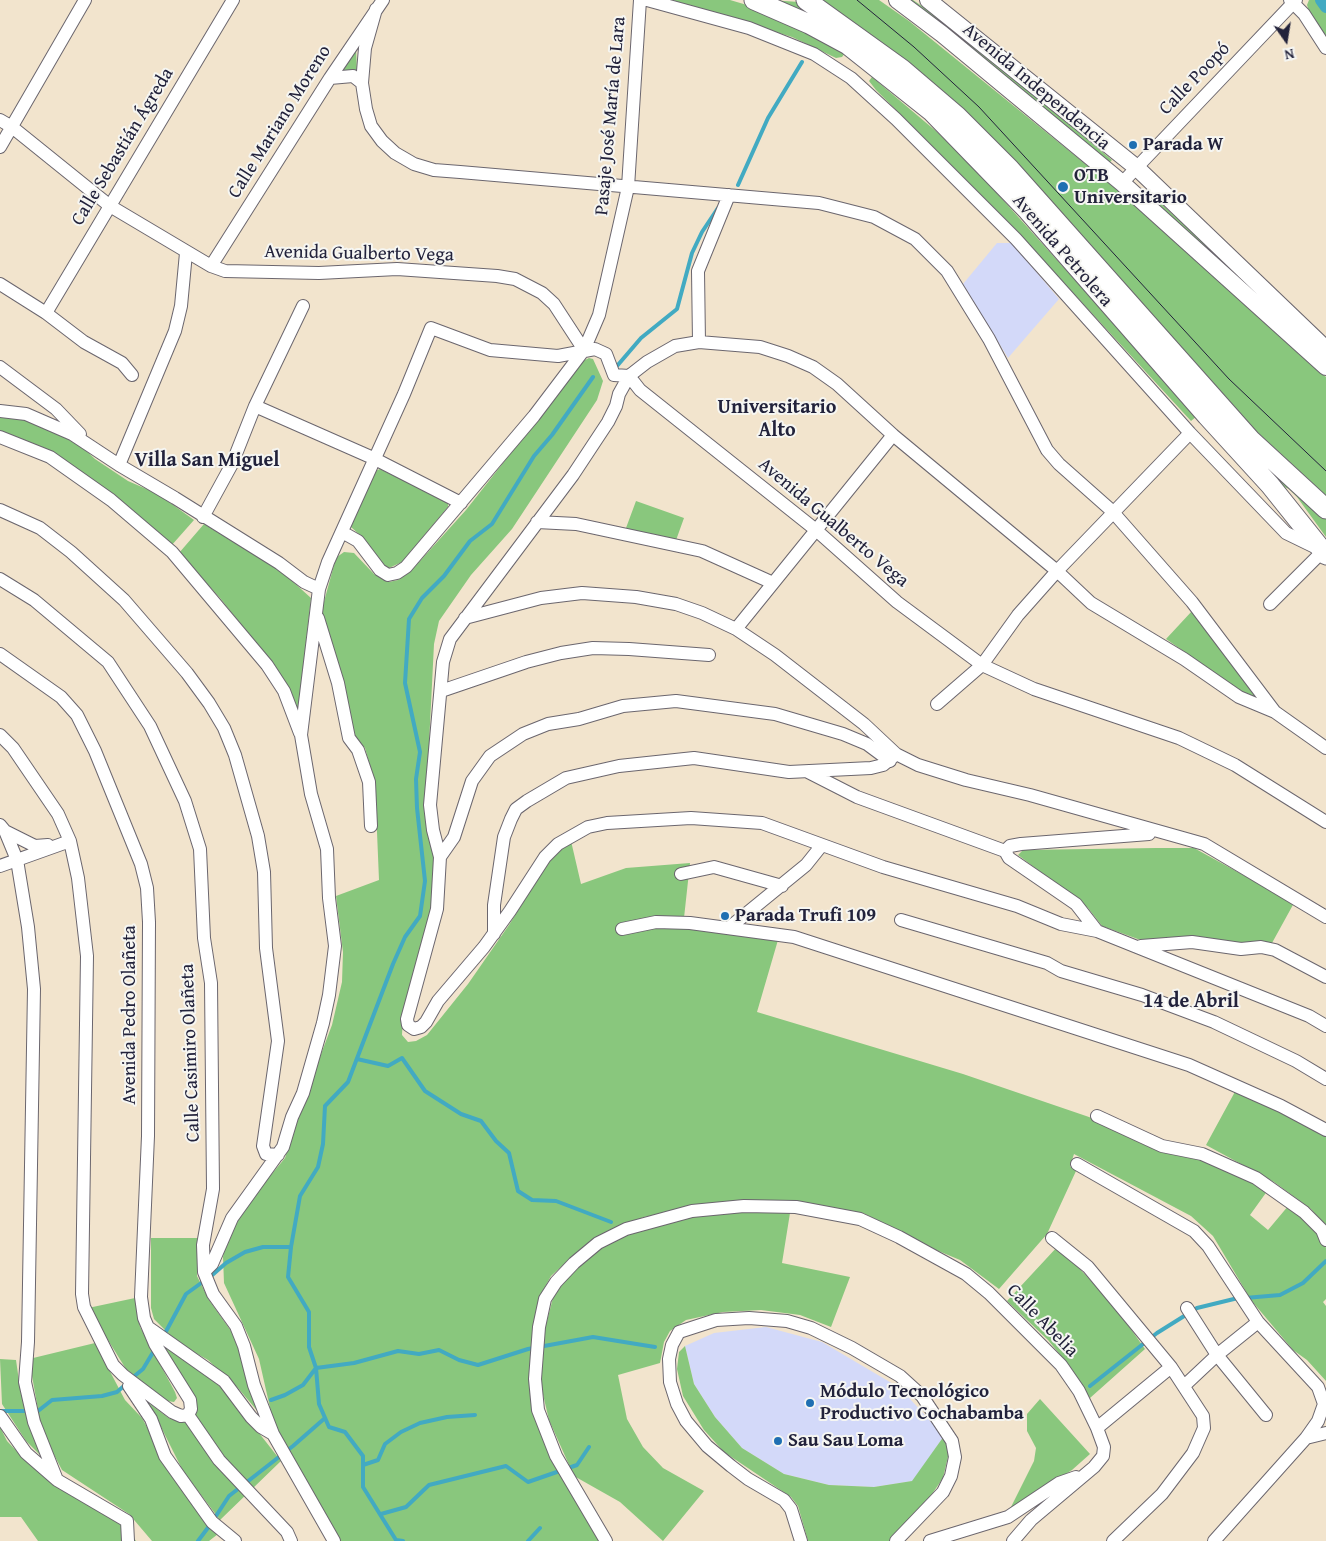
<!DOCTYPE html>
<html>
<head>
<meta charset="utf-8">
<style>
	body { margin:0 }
	#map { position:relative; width:1326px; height:1541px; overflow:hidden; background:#f2e4cd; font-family:"Gentium Book Plus",serif }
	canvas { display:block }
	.north { position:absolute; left:1261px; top:15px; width:50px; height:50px; -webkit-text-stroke:4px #f6f6f2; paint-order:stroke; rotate:167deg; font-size:14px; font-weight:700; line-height:20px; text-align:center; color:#22223b }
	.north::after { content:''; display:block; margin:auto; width:18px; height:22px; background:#22223b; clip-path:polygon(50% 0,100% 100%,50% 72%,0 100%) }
</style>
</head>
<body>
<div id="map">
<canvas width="1326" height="1541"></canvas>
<div class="north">N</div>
</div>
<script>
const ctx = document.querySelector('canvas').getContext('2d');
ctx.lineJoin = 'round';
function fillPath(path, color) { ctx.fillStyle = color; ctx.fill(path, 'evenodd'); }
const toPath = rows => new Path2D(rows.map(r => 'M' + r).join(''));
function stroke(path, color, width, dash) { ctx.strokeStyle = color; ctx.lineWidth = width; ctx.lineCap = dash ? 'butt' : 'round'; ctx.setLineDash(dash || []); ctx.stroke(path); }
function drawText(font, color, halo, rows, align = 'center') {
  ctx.font = font + ' "Gentium Book Plus",serif'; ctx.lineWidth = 4; ctx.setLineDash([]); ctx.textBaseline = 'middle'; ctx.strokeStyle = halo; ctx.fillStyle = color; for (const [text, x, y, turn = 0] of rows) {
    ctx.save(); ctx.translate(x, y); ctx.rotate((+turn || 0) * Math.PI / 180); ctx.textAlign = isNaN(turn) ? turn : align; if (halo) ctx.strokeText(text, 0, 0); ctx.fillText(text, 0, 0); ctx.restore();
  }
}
const built = toPath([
	[997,243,1012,243,1059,299,1008,358,963,284],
	[766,1327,822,1342,900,1388,944,1436,913,1481,874,1487,829,1485,784,1474,742,1448,715,1417,694,1384,685,1346,714,1333]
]);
const green = toPath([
	[672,0,730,0,747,5,793,24,845,53,842,57,836,58,792,37],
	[770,0,799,2,837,29],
	[820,0,879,0,909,21,1115,188,1213,272,1326,377,1326,496,1256,431,1177,342,1152,322],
	[908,0,913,0,951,26,1112,160,1109,163],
	[1309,0,1326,0,1326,36,1311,17,1307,5],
	[356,47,357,73,342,70],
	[872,77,937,132,977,171,1197,416,1191,421,1006,220,876,90,869,81],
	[1146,190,1247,282,1142,195],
	[589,358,593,359,603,381,597,400,512,529,471,575,439,621,434,644,429,744,429,770,436,863,433,920,403,1016,402,1035,408,1042,416,1041,427,1035,468,984,509,925,556,850,571,841,581,884,626,868,690,863,683,927,778,940,757,1012,963,1074,1089,1117,1141,1140,1209,1161,1268,1190,1250,1215,1268,1230,1289,1205,1322,1238,1326,1248,1326,1299,1323,1302,1326,1306,1326,1381,1307,1360,1293,1350,1251,1300,1213,1236,1191,1216,1074,1154,1070,1166,1076,1171,1047,1234,999,1289,960,1260,929,1247,863,1213,789,1200,736,1202,696,1207,644,1217,616,1228,573,1256,551,1276,540,1296,533,1410,599,1541,340,1541,273,1421,259,1359,224,1283,223,1257,225,1245,247,1204,285,1158,298,1115,332,1025,342,982,343,952,336,896,379,880,375,784,365,748,355,737,322,620,322,609,334,565,337,557,344,552,354,553,374,574,389,582,398,580,410,572,466,510,537,420,579,363],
	[0,415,26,420,77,442,95,459,128,481,158,494,194,520,171,546,135,516,0,432],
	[1230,427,1326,517,1326,537,1297,497,1289,489,1275,483],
	[380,469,448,502,448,507,402,562,389,568,384,567,361,536,351,527,351,521,375,471],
	[636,501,684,518,675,543,626,528],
	[204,524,281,571,311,598,298,713,262,651,220,598,179,553],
	[1192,611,1255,695,1251,698,1166,639],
	[1156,848,1194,848,1294,903,1272,943,1146,942,1102,926,1088,908,1018,855,1023,850],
	[1237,1088,1326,1136,1326,1227,1311,1209,1274,1182,1206,1145],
	[739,1211,790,1213,782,1263,850,1277,831,1327,800,1315,761,1310,723,1312,686,1320,670,1331,664,1342,660,1363,618,1375,627,1419,643,1447,663,1468,704,1491,663,1541,620,1502,574,1476,549,1420,541,1386,543,1336,553,1298,572,1270,608,1241,683,1217],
	[151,1238,197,1238,197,1276,209,1300,231,1331,249,1375,259,1413,238,1388,208,1360,178,1343,154,1319,151,1308],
	[1058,1246,1113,1304,1145,1349,1090,1398,1071,1368,1048,1340,1007,1301],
	[135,1298,140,1327,175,1392,177,1398,174,1402,167,1401,126,1369,88,1308],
	[95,1343,125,1400,142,1418,169,1468,218,1534,209,1541,152,1541,129,1514,62,1470,42,1432,29,1359],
	[164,1346,212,1379,229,1395,281,1461,220,1520,183,1471,161,1427,134,1392,170,1419,180,1420,192,1393],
	[685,1346,694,1384,715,1417,742,1448,784,1474,829,1485,874,1487,912,1481,944,1436,950,1448,943,1478,932,1494,890,1541,808,1541,798,1506,791,1497,724,1452,704,1430,683,1396,677,1369,679,1352],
	[0,1359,16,1360,20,1388,44,1459,26,1441,2,1404],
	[1040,1399,1090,1454,1072,1470,1010,1509,1034,1461,1036,1448,1027,1431,1027,1414],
	[0,1427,7,1441,28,1463,127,1528,136,1541,38,1541,21,1517,0,1517]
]);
const stream = toPath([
	[738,185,768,118,802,62],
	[617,366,641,338,677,309,692,253,702,232,718,208],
	[357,1059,388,1066,402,1058,425,1091,461,1114,481,1121,496,1141,509,1153,518,1191,532,1200,556,1201,611,1222],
	[210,1277,226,1263,245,1252,263,1247,291,1247],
	[1245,1298,1280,1295,1303,1283,1326,1261],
	[163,1337,186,1294,204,1281],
	[132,1378,143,1369,155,1349],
	[1090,1386,1157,1333,1197,1308,1238,1298],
	[271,1400,285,1395,303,1385,316,1368,354,1363,398,1351,419,1354,439,1350,459,1360,478,1365,528,1349,593,1337,655,1347],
	[0,1411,38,1411,52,1400,102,1396,117,1392,125,1385],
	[363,1465,378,1460,385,1444,401,1432,420,1423,447,1417,475,1415],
	[381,1514,406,1507,429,1485,506,1466,528,1482,577,1465,589,1447],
	[214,1519,229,1496,293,1446,325,1418],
	[198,1541,210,1525],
	[403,1541,396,1540,363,1487,363,1456,345,1432,329,1427,319,1404,316,1368,309,1347,309,1312,288,1277,291,1247,300,1196,318,1167,323,1144,325,1106,348,1082,393,964,405,937,420,916,425,881,417,808,416,779,420,752,405,683,409,619,422,598,444,576,470,541,492,524,534,456,552,435,593,377],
	[528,1541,540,1528]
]);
const canal = toPath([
	[1321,0,1326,7]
]);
const minor = toPath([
	[647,0,749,28,814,54,851,78,896,119,1016,239,1190,433,1286,533,1323,551,1270,604],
	[1290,0,1304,14,1326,48],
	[376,9,365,48,362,83,366,109,371,126,382,141,395,153,414,164,434,170,460,172,819,203,874,217,915,239,947,271,989,339,1047,450,1059,464,1112,511,1192,602,1275,712],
	[330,78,353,76,362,83],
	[0,120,12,127,110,206,211,266,225,271,319,273,397,269,497,276,515,279,542,293,554,304,584,350],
	[0,147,85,0],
	[1122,183,1296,0],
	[211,266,330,78,383,0],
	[0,284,46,313,84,342,122,363,132,375],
	[46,313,233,0],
	[699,342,698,271,729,195],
	[0,367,56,409,80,434],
	[255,406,373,458,461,503],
	[0,411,26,414,72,434,119,465,175,498,279,563,304,582,319,589],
	[893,435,736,629,775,655,864,724,896,754,918,765,966,780,1030,795,1204,844,1326,917],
	[0,437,50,457,111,500,172,552,267,665,284,691,300,733],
	[119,465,175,331,181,306,186,253],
	[0,510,40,528,71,552,124,600,187,673,209,703,224,728,235,755,258,836,264,872,266,948,278,1041,263,1146,266,1154,278,1155],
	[203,517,232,464,255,406,303,306],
	[537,522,576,524,702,551,773,583],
	[342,532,358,541,380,570,388,575,397,573,406,567,534,416,584,350,599,315,628,187,640,0],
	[0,579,34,600,108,662,150,726,185,801,200,849,204,938,211,983,213,1189,203,1245,204,1272,213,1294,236,1326,244,1346,254,1385,273,1434,334,1541],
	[318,618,338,683,349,738,358,750,369,782,371,826],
	[465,618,541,598,582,593,636,597,676,604,702,613,736,629],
	[0,654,61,697,77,715,95,751,141,864,147,888,149,922,148,1136,141,1297,144,1318,155,1344,190,1400,191,1409,188,1415],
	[441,691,526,662,561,653,593,648,629,649,709,655],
	[937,704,982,665,1018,615,1057,571,1190,433],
	[0,735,13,748,58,814,70,841,78,878,87,956,82,1294,84,1307,113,1365,123,1375,172,1412,181,1416,188,1415],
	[1326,748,1275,712,1239,697,1184,659,1091,603,1057,571,893,435,837,384,813,367,788,356,760,347,699,342,675,346,647,362,629,376,619,394,616,406,608,422,573,475,450,639,443,662,430,805,433,830,440,857,437,909,407,1019,408,1025,414,1029,421,1027,426,1022,438,1001,484,947,510,911,545,857,558,844,588,827,607,823,691,818,762,823,883,867,1017,906,1061,924,1097,931,1309,1016,1326,1026],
	[808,772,857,797,1005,851],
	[0,825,5,831,17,860,28,927,34,989,28,1342,25,1382,34,1422,57,1480],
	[5,831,35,846,48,845],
	[440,857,454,837,472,781,490,756,523,734,548,724,579,719,623,706,676,701,775,714,843,734,867,744,890,761],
	[0,866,70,841],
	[681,874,714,867,782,886],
	[901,920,1047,963,1061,971,1142,995,1214,1022,1296,1061,1326,1079],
	[730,927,806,865,822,845],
	[622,929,656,922,690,923,794,937,1189,1065,1281,1106,1326,1130],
	[1097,931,1076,904,1009,858,1005,851,1010,846,1021,844,1149,834],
	[494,934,494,905,504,837,511,819,516,809,527,801,566,778,619,766,694,758,789,772,871,768,883,765,894,756],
	[1141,946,1192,942,1241,949,1261,947,1275,950,1326,977],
	[1097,1116,1162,1146,1202,1154,1256,1178,1304,1212,1322,1230,1326,1240],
	[1077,1164,1194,1231,1208,1246,1258,1322,1318,1387,1324,1404,1318,1421,1306,1438,1214,1541],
	[1052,1238,1088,1267,1171,1367,1203,1416,1204,1428,1193,1453,1162,1494,1113,1541],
	[204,1272,212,1264,232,1218,283,1147,292,1117,303,1093,323,1023,329,995,335,946,329,898,327,849,311,794,301,735,319,589,328,562,404,394,431,328,490,350,558,356,595,349,606,354,614,375,629,376,640,390,816,530,897,602,982,665,1034,689,1179,738,1235,765,1326,822],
	[1187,1308,1217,1355,1266,1415],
	[149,1328,224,1381,251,1417,261,1427,273,1434],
	[129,1386,151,1419,165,1456,212,1522,235,1541],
	[1184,1386,1217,1355,1258,1322],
	[188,1415,219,1460,287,1532,291,1541],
	[0,1416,26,1453,57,1480,127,1521,128,1541],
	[1097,1428,1171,1367],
	[1306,1438,1326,1433],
	[606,1541,556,1456,538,1410,535,1379,539,1327,545,1299,556,1282,574,1263,598,1243,626,1229,692,1211,744,1206,796,1207,860,1219,899,1237,966,1274,989,1293,1061,1365,1079,1391,1097,1428,1104,1447,1103,1456,1094,1467,1031,1520,1013,1541],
	[801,1541,791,1509,784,1500,748,1479,731,1466,707,1446,686,1421,677,1404,670,1382,669,1359,672,1345,679,1332,716,1320,749,1318,787,1321,811,1328,852,1348,900,1376,922,1396,952,1441,955,1457,951,1476,943,1492,896,1541],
	[930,1541,1008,1517,1059,1483,1076,1477]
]);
const major = toPath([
	[897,0,942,34,1122,183,1326,367],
	[928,0,1137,168,1326,349]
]);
const highway = toPath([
	[754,0,809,24,848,45,931,111,1028,211,1207,416,1270,485,1326,555],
	[806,0,902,69,957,116,1010,169,1251,440,1326,509]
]);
const tram = toPath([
	[857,0,914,47,979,107,1229,379,1326,471]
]);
const markers = [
	[1133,145,5,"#1f6fb2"],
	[1063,187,6,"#1f6fb2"],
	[725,916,5,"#1f6fb2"],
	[810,1403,5,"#1f6fb2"],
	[778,1441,5,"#1f6fb2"]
];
const streetNames = [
	["Calle Poopó",1195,79,-46],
	["Avenida Independencia",1036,87,40],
	["Pasaje José María de Lara",611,116,-85],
	["Calle Mariano Moreno",280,122,-58],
	["Calle Sebastián Ágreda",123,147,-59],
	["Avenida Petrolera",1062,251,49],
	["Avenida Gualberto Vega",359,254,1],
	["Avenida Gualberto Vega",833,523,40],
	["Avenida Pedro Olañeta",130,1015,-90],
	["Calle Casimiro Olañeta",191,1053,-92],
	["Calle Abelia",1042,1321,46]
];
const poiNames = [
	["Parada W",1143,145],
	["OTB",1074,176],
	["Universitario",1074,198],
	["Parada Trufi 109",735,916],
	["Módulo Tecnológico",820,1392],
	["Productivo Cochabamba",820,1414],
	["Sau Sau Loma",788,1441]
];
const neighbourhoodNames = [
	["Universitario",777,408],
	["Alto",777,431],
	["Villa San Miguel",207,461],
	["14 de Abril",1191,1002]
];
fillPath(built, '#d3d9f9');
fillPath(green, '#89c77d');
stroke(stream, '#42aac2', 4);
stroke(canal, '#42aac2', 12);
stroke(minor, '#6b666e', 14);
stroke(major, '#6b666e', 18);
stroke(highway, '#6b666e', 21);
stroke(minor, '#fff', 12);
stroke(major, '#fff', 16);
stroke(highway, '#fff', 19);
stroke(tram, '#22223b', 1);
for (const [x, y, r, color] of markers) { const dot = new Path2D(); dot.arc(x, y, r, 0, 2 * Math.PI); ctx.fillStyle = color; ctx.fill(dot); stroke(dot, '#f6f6f2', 2); }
drawText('19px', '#22223b', '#f6f6f2', streetNames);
drawText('bold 19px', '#22223b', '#f6f6f2', poiNames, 'left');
drawText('bold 20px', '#22223b', '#f6f6f2', neighbourhoodNames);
</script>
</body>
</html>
